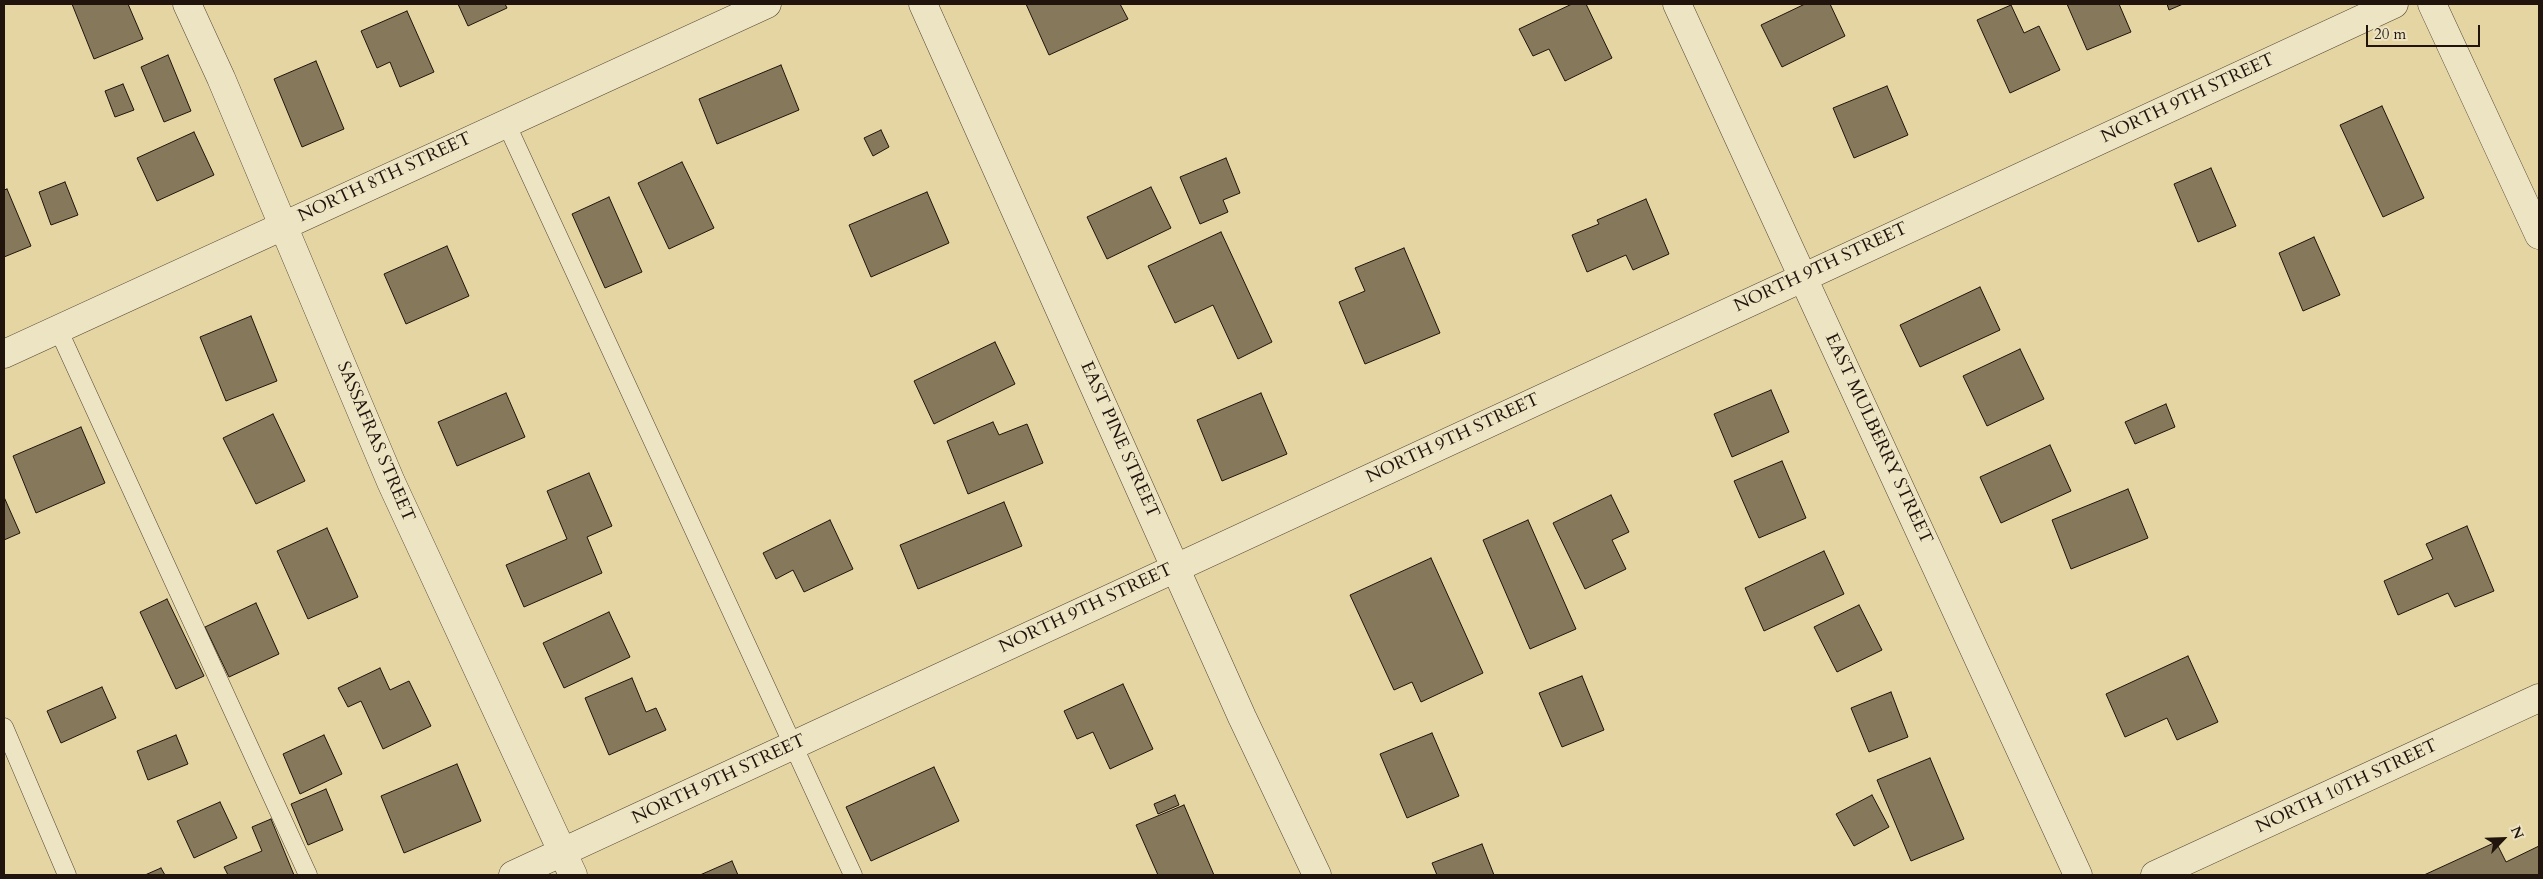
<!DOCTYPE html>
<html>
<head>
<meta charset="utf-8">
<style>
	body { margin:0 }
	#map { position:relative; width:2543px; height:879px; overflow:hidden; background:#e4d5a2; font-family:Cardo,serif }
	canvas { display:block }
	.frame { position:absolute; inset:0; border:5px solid #20140c; pointer-events:none }
	.north { position:absolute; left:2478px; top:814px; width:50px; height:50px; -webkit-text-stroke:4px #ede4c3; paint-order:stroke; rotate:66deg; font-size:14px; font-weight:700; line-height:20px; text-align:center; color:#20140c }
	.north::after { content:''; display:block; margin:auto; width:18px; height:22px; background:#20140c; clip-path:polygon(50% 0,100% 100%,50% 72%,0 100%) }
	.scale { position:absolute; left:2366px; top:25px; width:114px; height:22px; box-sizing:border-box; border:2px solid #20140c; border-top:0; padding-left:6px; font-size:15px; line-height:18px; white-space:nowrap; color:#20140c; -webkit-text-stroke:4px #ede4c3; paint-order:stroke }
</style>
</head>
<body>
<div id="map">
<canvas width="2543" height="879"></canvas>
<div class="frame"></div>
<div class="north">N</div>
<div class="scale">20 m</div>
</div>
<script>
const ctx = document.querySelector('canvas').getContext('2d');
ctx.lineJoin = 'round';
function fillPath(path, color) { ctx.fillStyle = color; ctx.fill(path, 'evenodd'); }
const toPath = rows => new Path2D(rows.map(r => 'M' + r).join(''));
function stroke(path, color, width, dash) { ctx.strokeStyle = color; ctx.lineWidth = width; ctx.lineCap = dash ? 'butt' : 'round'; ctx.setLineDash(dash || []); ctx.stroke(path); }
function drawText(font, color, halo, rows, align = 'center') {
  ctx.font = font + ' Cardo,serif'; ctx.lineWidth = 5; ctx.setLineDash([]); ctx.textBaseline = 'middle'; ctx.strokeStyle = halo; ctx.fillStyle = color; for (const [text, x, y, turn = 0] of rows) {
    ctx.save(); ctx.translate(x, y); ctx.rotate((+turn || 0) * Math.PI / 180); ctx.textAlign = isNaN(turn) ? turn : align; if (halo) ctx.strokeText(text, 0, 0); ctx.fillText(text, 0, 0); ctx.restore();
  }
}
const building = toPath([
	[72,4,128,4,143,39,94,59,72,4],
	[458,4,505,4,507,8,468,26,458,4],
	[1026,4,1120,4,1128,19,1049,55,1026,4],
	[1572,4,1586,4,1612,58,1565,81,1549,49,1533,56,1519,29,1572,4],
	[1805,4,1830,4,1845,36,1782,67,1761,25,1805,4],
	[2067,4,2119,4,2131,32,2087,50,2067,4],
	[2167,4,2183,4,2169,10,2167,4],
	[2011,5,2024,33,2039,26,2060,70,2010,93,1977,20,2011,5],
	[407,11,434,72,400,87,390,62,377,68,361,31,407,11],
	[168,55,191,111,164,122,141,67,168,55],
	[316,61,344,129,302,147,274,79,316,61],
	[781,65,799,110,717,144,699,99,781,65],
	[123,84,134,110,115,117,105,91,123,84],
	[1887,86,1908,135,1854,158,1833,108,1887,86],
	[2382,106,2424,198,2383,217,2340,125,2382,106],
	[881,130,889,147,873,156,864,138,881,130],
	[194,132,214,175,157,201,137,158,194,132],
	[1226,158,1240,193,1223,200,1228,212,1200,224,1180,177,1226,158],
	[682,162,714,228,669,249,638,183,682,162],
	[2211,168,2236,226,2198,242,2174,184,2211,168],
	[65,182,78,215,51,225,39,192,65,182],
	[1151,187,1171,228,1107,259,1087,217,1151,187],
	[7,189,31,246,4,257,4,190,7,189],
	[927,192,949,243,871,277,849,225,927,192],
	[609,197,642,272,605,288,572,214,609,197],
	[1646,199,1669,254,1633,270,1626,255,1587,272,1572,235,1599,224,1597,220,1646,199],
	[1221,232,1272,342,1238,359,1213,305,1175,323,1148,266,1221,232],
	[2314,237,2340,295,2303,311,2279,253,2314,237],
	[447,246,469,296,406,324,384,274,447,246],
	[1404,248,1440,333,1365,364,1339,302,1365,291,1355,268,1404,248],
	[1980,287,2000,330,1920,367,1900,325,1980,287],
	[251,316,277,381,226,401,200,337,251,316],
	[995,342,1015,384,934,424,914,381,995,342],
	[2020,349,2044,399,1987,426,1963,376,2020,349],
	[1771,390,1789,432,1732,457,1714,414,1771,390],
	[506,393,525,437,457,466,438,422,506,393],
	[1261,393,1287,454,1222,481,1197,420,1261,393],
	[2166,404,2175,427,2135,444,2125,422,2166,404],
	[273,414,305,481,256,504,223,438,273,414],
	[993,422,999,435,1027,424,1043,463,968,494,947,441,993,422],
	[81,427,105,483,36,513,13,456,81,427],
	[2050,445,2071,491,2001,523,1980,477,2050,445],
	[1782,461,1806,518,1759,538,1734,481,1782,461],
	[589,473,612,526,587,537,602,573,524,607,506,565,567,539,547,491,589,473],
	[2128,489,2148,538,2071,569,2052,520,2128,489],
	[1611,495,1629,532,1612,540,1626,569,1585,589,1553,523,1611,495],
	[4,497,20,533,4,540,4,497],
	[1004,502,1022,546,918,589,900,545,1004,502],
	[830,520,853,569,804,592,793,570,776,579,763,553,830,520],
	[1528,520,1576,629,1530,649,1483,540,1528,520],
	[2467,526,2494,591,2455,607,2448,593,2398,615,2384,581,2433,559,2426,544,2467,526],
	[327,528,358,597,308,619,277,551,327,528],
	[1824,551,1844,594,1764,631,1745,588,1824,551],
	[1431,558,1483,673,1421,702,1412,682,1394,690,1350,595,1431,558],
	[167,599,204,676,176,689,140,612,167,599],
	[256,603,279,654,229,677,205,627,256,603],
	[1859,605,1882,650,1837,672,1814,627,1859,605],
	[609,612,630,657,564,688,543,643,609,612],
	[2188,656,2218,722,2177,740,2167,718,2125,737,2106,694,2188,656],
	[380,668,390,690,409,681,431,726,383,749,361,701,348,707,338,688,380,668],
	[1582,676,1604,730,1562,747,1539,693,1582,676],
	[632,678,646,712,656,708,666,730,609,755,585,698,632,678],
	[1123,684,1153,749,1110,769,1093,732,1077,739,1064,711,1123,684],
	[102,687,116,718,61,743,47,711,102,687],
	[1891,692,1908,737,1869,752,1851,708,1891,692],
	[1432,733,1459,796,1407,818,1380,754,1432,733],
	[176,735,188,764,148,780,137,751,176,735],
	[324,735,342,774,300,794,283,754,324,735],
	[1930,758,1964,839,1911,861,1877,780,1930,758],
	[457,764,481,821,404,853,381,796,457,764],
	[934,767,959,821,871,861,846,807,934,767],
	[326,789,343,830,308,845,291,804,326,789],
	[1175,795,1179,805,1158,814,1154,804,1175,795],
	[1872,795,1889,827,1854,846,1836,814,1872,795],
	[220,802,237,838,194,858,177,821,220,802],
	[1184,805,1214,875,1158,875,1136,825,1184,805],
	[271,819,294,875,228,875,224,867,262,851,252,827,271,819],
	[2496,842,2506,862,2539,846,2539,875,2424,875,2496,842],
	[1482,844,1494,875,1437,875,1432,863,1482,844],
	[732,861,738,875,700,875,732,861],
	[161,868,165,875,145,875,161,868]
]);
const lane = toPath([
	[506,123,853,875],
	[58,329,308,875],
	[4,727,67,875]
]);
const street = toPath([
	[187,4,221,78,391,482,573,875],
	[923,4,1242,717,1317,875],
	[1677,4,2078,875],
	[2432,4,2539,235],
	[4,354,767,4],
	[513,875,2394,4],
	[2155,875,2539,698]
]);
const streetNames = [
	["NORTH 9TH STREET",2188,99,-25],
	["NORTH 8TH STREET",385,178,-25],
	["NORTH 9TH STREET",1821,268,-25],
	["NORTH 9TH STREET",1453,439,-25],
	["EAST MULBERRY STREET",1878,439,65],
	["EAST PINE STREET",1119,440,66],
	["SASSAFRAS STREET",375,442,67],
	["NORTH 9TH STREET",1086,609,-25],
	["NORTH 9TH STREET",719,780,-25],
	["NORTH 10TH STREET",2347,787,-25]
];
fillPath(building, '#86785a');
stroke(building, '#20140c', 1);
stroke(lane, '#514432', 19);
stroke(street, '#514432', 29);
stroke(lane, '#ede4c3', 18);
stroke(street, '#ede4c3', 28);
drawText('18px', '#20140c', '#ede4c3', streetNames);
</script>
</body>
</html>
